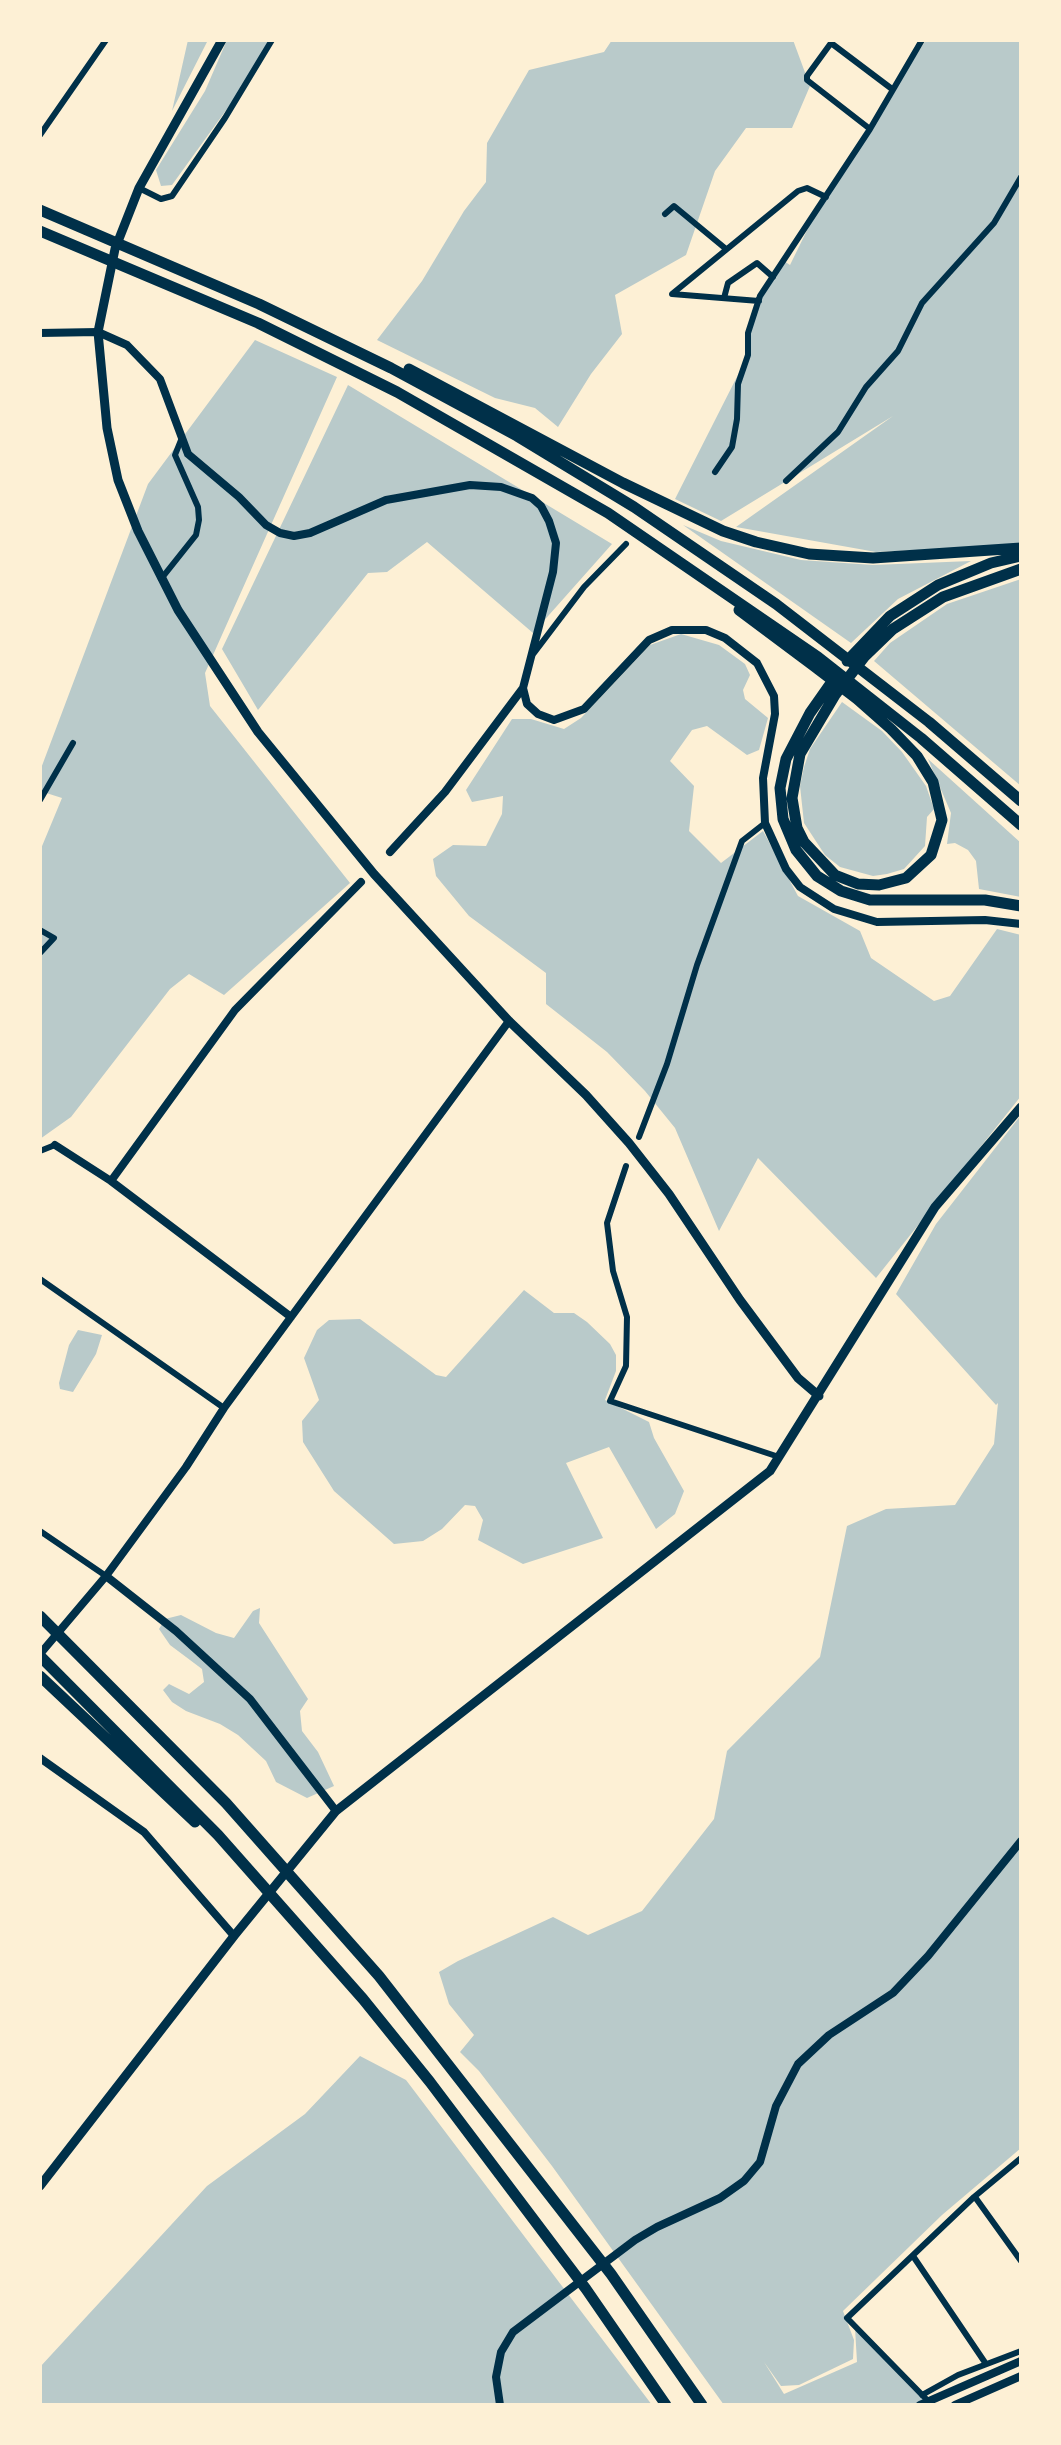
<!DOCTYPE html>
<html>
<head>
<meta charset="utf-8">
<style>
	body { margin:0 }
	#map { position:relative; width:1061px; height:2445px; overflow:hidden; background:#fdf0d5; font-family:Poppins,sans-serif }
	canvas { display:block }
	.frame { position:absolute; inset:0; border:42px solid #fdf0d5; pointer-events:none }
</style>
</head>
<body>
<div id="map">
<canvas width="1061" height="2445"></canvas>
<div class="frame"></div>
</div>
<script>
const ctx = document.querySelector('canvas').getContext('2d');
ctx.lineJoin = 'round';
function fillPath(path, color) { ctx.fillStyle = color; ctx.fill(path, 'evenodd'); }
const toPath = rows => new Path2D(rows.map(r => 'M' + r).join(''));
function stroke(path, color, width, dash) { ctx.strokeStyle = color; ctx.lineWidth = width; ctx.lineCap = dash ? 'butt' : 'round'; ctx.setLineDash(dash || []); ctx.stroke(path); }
const green = toPath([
	[188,40,208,40,172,111],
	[227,40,272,40,263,59,172,185,161,186,156,170,205,91],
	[612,40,793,40,810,86,792,128,746,128,715,171,686,255,615,295,622,334,591,374,558,427,535,408,495,398,377,340,422,281,464,211,486,182,487,143,529,70,604,52],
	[926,40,1021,40,1021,545,876,552,736,527,893,416,721,521,675,499,748,355,749,332,759,302,784,261,790,265,817,210],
	[255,340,337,377,205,673,210,706,350,883,224,995,189,974,170,989,71,1117,40,1139,40,851,62,798,40,791,40,771,148,484],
	[348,385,612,544,533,633,427,542,387,572,368,573,258,710,222,649],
	[683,525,721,541,801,560,873,565,971,561,898,599,851,643],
	[1021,579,1021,786,874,661,890,643,947,604],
	[681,634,719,645,745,664,750,675,743,690,745,699,768,718,759,750,747,755,707,726,692,730,670,761,694,786,689,831,721,863,763,831,798,896,860,931,871,958,934,1001,950,996,997,929,1021,935,1021,1096,876,1278,758,1158,719,1231,675,1128,645,1091,607,1052,546,1004,546,973,469,916,436,876,433,859,453,845,486,846,502,814,503,796,472,802,466,790,512,719,531,719,564,729,581,718,650,645],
	[842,702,882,731,902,752,926,786,934,809,927,817,925,846,904,869,887,874,873,876,840,867,825,855,804,823,800,786,804,767,810,749],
	[928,759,1021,843,1021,897,979,889,976,861,968,850,955,843,947,844,951,813],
	[1021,1115,1021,2148,942,2215,843,2311,854,2340,853,2359,799,2385,781,2386,764,2362,784,2394,857,2362,855,2328,928,2401,922,2405,724,2405,552,2166,479,2071,460,2052,474,2035,449,2004,439,1972,458,1961,553,1917,588,1935,642,1911,714,1819,727,1751,820,1657,847,1526,886,1509,955,1505,994,1444,998,1403,996,1405,896,1294,936,1224],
	[524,1290,554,1313,574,1313,587,1322,610,1344,616,1355,616,1371,605,1400,649,1422,654,1438,684,1491,675,1514,656,1529,609,1447,566,1463,603,1538,523,1564,478,1540,483,1520,475,1506,465,1505,442,1529,423,1541,394,1544,334,1491,303,1442,302,1421,319,1400,304,1358,317,1330,329,1320,360,1319,436,1375,446,1377],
	[78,1330,102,1335,96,1354,73,1392,60,1389,59,1383,69,1345],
	[260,1608,259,1623,308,1699,300,1711,302,1731,318,1752,334,1786,307,1798,276,1782,266,1761,238,1735,220,1724,186,1711,172,1702,163,1690,169,1684,189,1694,204,1682,202,1669,170,1645,159,1629,165,1619,181,1615,216,1633,234,1638,253,1611],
	[360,2056,406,2080,652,2405,40,2405,40,2367,207,2186,305,2114]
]);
const minor = toPath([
	[870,129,807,80,807,76,831,43,892,89],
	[40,135,106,40],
	[139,188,161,199,172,196,225,118,272,40],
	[665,214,674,206,726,249],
	[724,298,728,283,757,263,773,277],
	[759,301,672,294,798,191,807,188,826,197],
	[715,472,732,447,737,419,738,384,748,355,748,333,760,296,870,129,922,40],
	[786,481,838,432,866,387,898,351,922,303,994,223,1021,177],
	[161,579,196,535,199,520,198,507,175,455,181,440],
	[534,653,584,587,626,544],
	[40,800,73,743],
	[40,930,54,938,40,953],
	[639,1137,667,1064,697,965,742,841,765,823],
	[40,1151,55,1145],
	[626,1166,607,1223,613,1271,627,1317,626,1366,610,1401,779,1457],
	[40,1279,224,1408],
	[40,1531,106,1576],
	[975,2197,1021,2261],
	[913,2256,986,2364],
	[922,2395,958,2375,1021,2351],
	[932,2405,847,2318,974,2197,1021,2158]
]);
const tertiary = toPath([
	[40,333,98,332,127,345,160,379,188,454,239,497,266,525,280,533,294,536,310,533,386,500,470,485,501,487,532,498,541,506,549,521,556,543,553,572,523,688,527,704,538,714,554,720,584,709,649,640,672,630,706,630,725,638,757,663,774,696,775,714,763,778,765,823,786,869,800,887,834,909,877,922,985,920,1021,924],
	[390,852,445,792,523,688],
	[55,1145,111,1181,291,1317],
	[111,1181,235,1010,361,882],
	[106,1576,176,1631,250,1699,336,1811],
	[40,1654,106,1576,186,1467,224,1408,509,1021],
	[40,1758,144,1832,234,1936],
	[500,2405,496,2377,501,2352,513,2332,635,2240,657,2227,720,2198,744,2181,760,2162,776,2106,798,2064,829,2035,893,1993,928,1956,1021,1841],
	[920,2405,1021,2361],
	[955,2405,1021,2376]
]);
const secondary = toPath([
	[98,332,107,428,118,480,138,531,178,610,258,732,374,874,509,1021,586,1095,629,1143,669,1194,740,1300,798,1378,819,1396],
	[40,2186,234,1936,336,1811,770,1471,935,1207,1021,1107]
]);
const primary = toPath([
	[98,332,115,249,139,188,222,40]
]);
const motorway = toPath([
	[40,210,259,304,391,368,517,436,634,507,776,604,929,722,1021,801],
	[40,231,258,323,397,392,608,513,818,657,921,738,1021,825],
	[409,369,623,483,723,531,756,542,809,554,873,558,1021,548],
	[739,610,814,666,857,699,891,729,917,756,933,782,942,820,931,855,906,878,879,885,858,884,835,875,804,842,797,828,792,798,800,754,835,695,865,656,893,629,943,597,1021,569],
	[847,661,890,616,938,585,991,563,1021,556],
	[836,676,810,713,786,759,780,788,783,819,796,850,817,876,841,891,870,900,985,900,1021,906],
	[40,1616,226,1803,379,1976,611,2274,702,2405],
	[40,1656,218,1835,363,1999,430,2082,586,2289,666,2405],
	[40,1676,195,1822]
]);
fillPath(green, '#b9caca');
stroke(minor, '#003049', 6);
stroke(tertiary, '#003049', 8);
stroke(secondary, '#003049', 9);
stroke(primary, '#003049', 9);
stroke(motorway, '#003049', 11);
</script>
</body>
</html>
